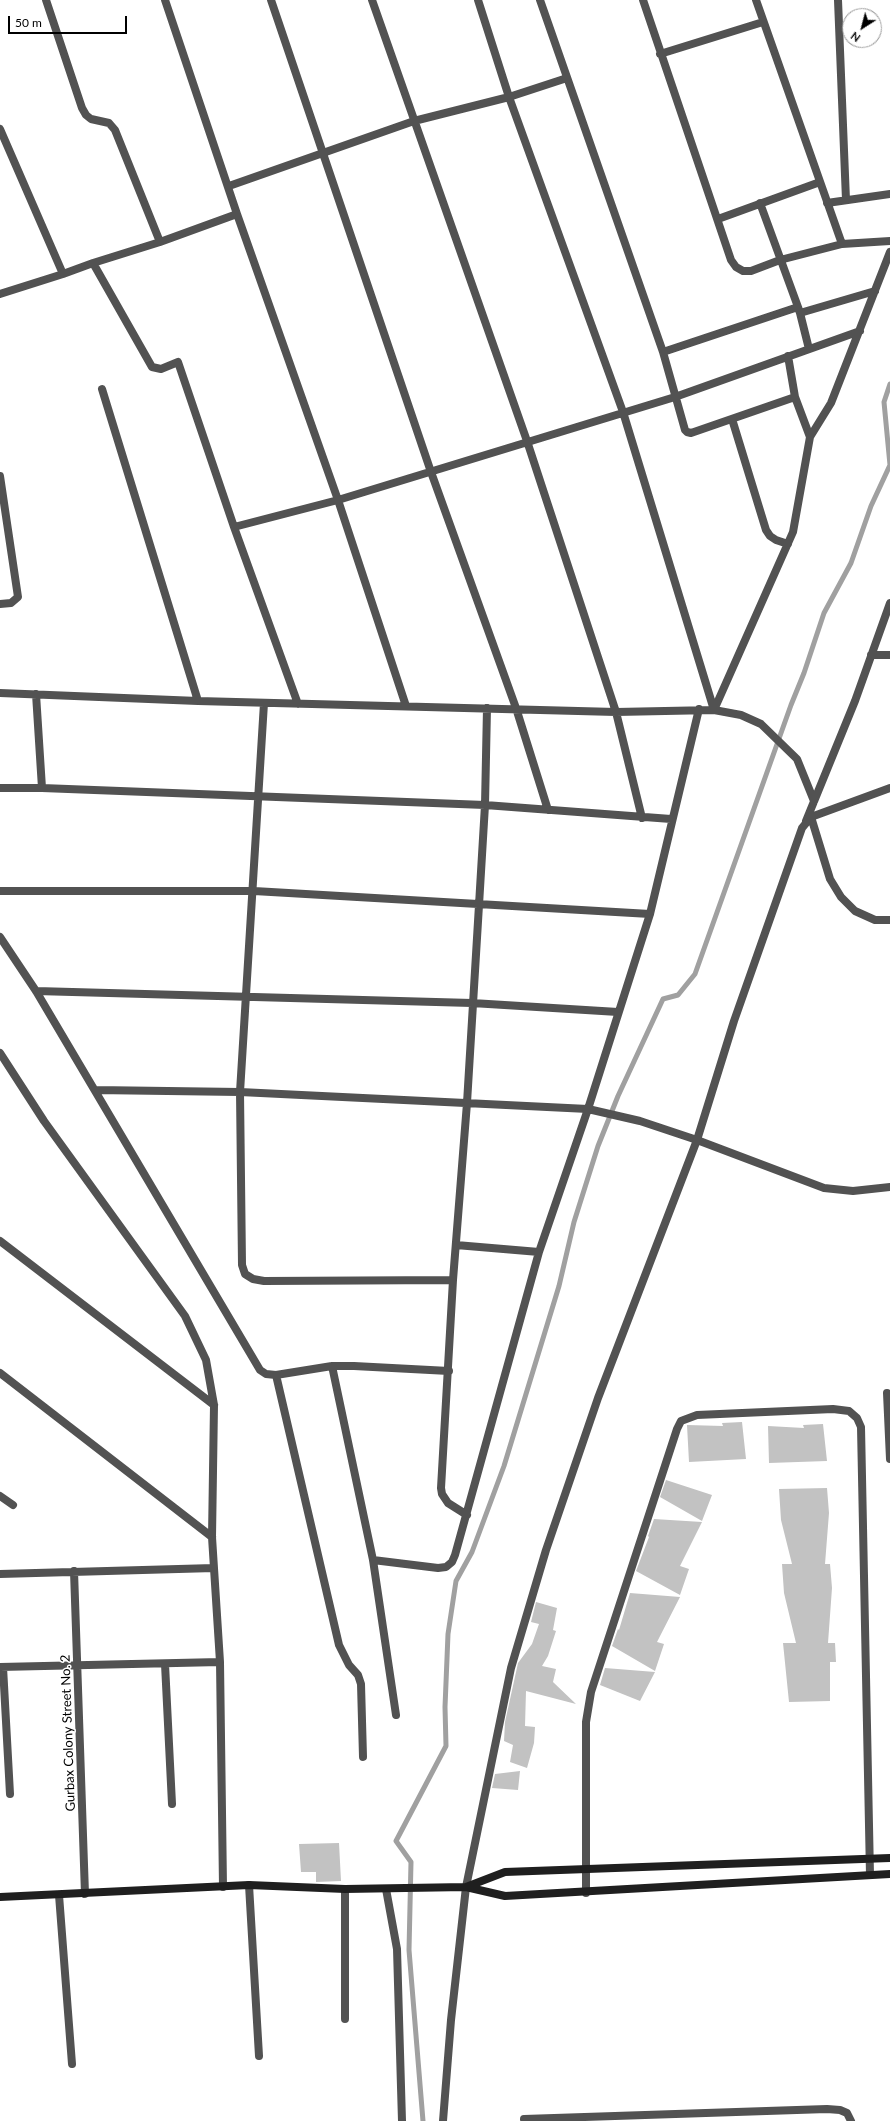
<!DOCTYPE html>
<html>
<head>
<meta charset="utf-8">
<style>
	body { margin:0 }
	#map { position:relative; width:890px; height:2121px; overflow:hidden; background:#fff; font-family:Lato,sans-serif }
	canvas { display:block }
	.north { position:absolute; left:842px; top:8px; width:40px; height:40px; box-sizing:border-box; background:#fff; border:1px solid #999; border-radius:50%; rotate:216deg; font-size:11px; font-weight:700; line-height:16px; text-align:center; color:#000 }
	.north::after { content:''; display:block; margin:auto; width:14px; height:18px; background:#000; clip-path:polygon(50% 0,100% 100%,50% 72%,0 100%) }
	.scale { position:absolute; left:8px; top:16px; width:119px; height:18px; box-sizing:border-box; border:2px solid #000; border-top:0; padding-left:5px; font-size:12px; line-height:14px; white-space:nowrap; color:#000; -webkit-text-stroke:3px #fff; paint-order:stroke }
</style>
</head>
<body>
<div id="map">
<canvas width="890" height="2121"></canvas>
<div class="north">N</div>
<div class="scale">50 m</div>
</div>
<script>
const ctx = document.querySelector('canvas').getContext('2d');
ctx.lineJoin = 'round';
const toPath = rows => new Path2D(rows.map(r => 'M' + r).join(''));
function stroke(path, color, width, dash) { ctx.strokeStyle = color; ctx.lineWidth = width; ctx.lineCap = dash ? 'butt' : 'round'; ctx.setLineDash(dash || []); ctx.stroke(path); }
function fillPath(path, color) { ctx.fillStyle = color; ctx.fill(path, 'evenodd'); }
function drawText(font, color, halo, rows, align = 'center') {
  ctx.font = font + ' Lato,sans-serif'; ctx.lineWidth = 3; ctx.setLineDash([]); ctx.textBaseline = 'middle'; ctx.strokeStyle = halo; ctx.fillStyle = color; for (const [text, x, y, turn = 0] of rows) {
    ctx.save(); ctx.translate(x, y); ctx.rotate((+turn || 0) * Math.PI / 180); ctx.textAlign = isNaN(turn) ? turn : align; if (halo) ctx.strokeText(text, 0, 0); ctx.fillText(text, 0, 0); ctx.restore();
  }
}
const stream = toPath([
	[423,2121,409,1950,411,1862,396,1841,446,1746,445,1707,448,1634,456,1581,472,1552,504,1466,559,1286,574,1222,598,1146,618,1096,663,999,678,995,695,974,791,705,804,673,824,613,851,563,871,506,890,465,884,402,890,384]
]);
const building = toPath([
	[742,1422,746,1459,689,1462,687,1425,723,1426,722,1423],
	[823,1424,827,1461,769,1463,768,1426,804,1428,803,1425],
	[666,1480,712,1495,702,1521,660,1497],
	[827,1488,829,1513,825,1564,830,1564,832,1588,828,1643,835,1643,836,1662,830,1662,830,1701,789,1702,783,1643,796,1643,784,1593,782,1564,792,1564,781,1520,779,1489],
	[654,1519,702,1522,680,1566,689,1569,680,1595,636,1571,649,1537,648,1536],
	[630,1593,680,1597,657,1642,664,1644,655,1671,612,1646,618,1629,619,1630],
	[536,1602,557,1608,553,1630,556,1631,548,1656,542,1666,556,1669,553,1682,576,1704,526,1691,525,1726,535,1727,534,1743,527,1768,510,1762,513,1745,504,1741,505,1722,518,1663,532,1644,539,1624,531,1622],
	[605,1668,655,1672,640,1701,600,1685],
	[520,1771,518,1790,492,1788,495,1774],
	[339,1843,341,1881,316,1882,316,1872,301,1872,299,1844]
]);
const street = toPath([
	[46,0,82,108,86,115,91,119,109,123,115,130,160,242],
	[165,0,237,214,338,500,406,706],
	[271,0,431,472,516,708,548,810],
	[372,0,527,441,616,712,642,818],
	[478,0,509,97,623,412,714,710],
	[540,0,663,352,798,307,800,313,875,291],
	[643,0,731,260,736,267,743,271,751,271,780,260,842,244,890,241],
	[756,0,842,244],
	[838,0,846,200],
	[660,54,763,22],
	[0,129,63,274,93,263,152,367,161,369,178,362,234,527,298,704],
	[229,186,414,121,509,97,567,78],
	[760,203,798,307],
	[827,203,890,194],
	[718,219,820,182],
	[93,263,160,242,237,214],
	[0,294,63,274],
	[800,313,809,349],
	[663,352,685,430,687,432,691,433,795,397],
	[788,356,795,397,810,437],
	[102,389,198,701],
	[732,419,766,530,770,536,776,540,788,544],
	[0,476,18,597,11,603,0,604],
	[234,527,338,500,675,397,860,331],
	[871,655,890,655],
	[0,693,198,701,616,712,714,710,741,715,761,724,797,759,814,801],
	[36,694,42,788],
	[264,703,240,1092,242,1265,245,1274,253,1279,264,1281,453,1280],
	[714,710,793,532,810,437,831,403,890,252],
	[0,788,42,788,485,805,671,819],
	[811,817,830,879,841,897,855,911,875,920,890,920],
	[806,821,855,701,890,603],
	[0,891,254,891,650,914],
	[0,937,36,991,260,1370,266,1374,276,1375,332,1366,354,1366,449,1371],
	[36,991,472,1003,618,1012],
	[0,1053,44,1121,185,1316,206,1360,214,1405,212,1537,220,1662,223,1887],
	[95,1090,240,1092,588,1109,640,1121,697,1140,824,1188,853,1191,890,1187],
	[0,1241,214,1405],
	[456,1245,539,1252],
	[332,1366,373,1560,396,1715],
	[0,1373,212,1537],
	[276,1375,339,1645,349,1665,358,1675,361,1684,363,1757],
	[887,1393,890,1459],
	[0,1496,13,1505],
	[467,1515,448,1503,442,1494,441,1488,453,1280,467,1103,479,905,485,805,487,708],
	[373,1560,438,1568,446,1567,452,1562,455,1555,539,1252,588,1109,650,914,699,709],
	[74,1571,85,1894],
	[0,1574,214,1568],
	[165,1664,172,1804],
	[0,1667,220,1662],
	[3,1667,10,1794],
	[249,1885,259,2056],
	[345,1889,345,2019],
	[386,1889,397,1949,402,2121],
	[586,1893,586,1722,591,1692,677,1429,681,1421,697,1415,833,1409,849,1411,857,1418,861,1427,870,1875],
	[59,1895,72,2064],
	[524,2119,827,2109,840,2110,847,2113,851,2121],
	[443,2121,451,2020,466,1887,511,1668,546,1550,598,1398,697,1140,734,1021,802,828,811,817,890,788]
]);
const secondary = toPath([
	[466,1887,505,1872,890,1858],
	[0,1897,249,1885,345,1889,466,1887,505,1896,890,1874]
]);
const streetNames = [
	["Gurbax Colony Street No. 2",68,1733,-92]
];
stroke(stream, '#a0a0a0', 5);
fillPath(building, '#c2c2c2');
stroke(street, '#525252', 8);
stroke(secondary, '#1f1f1f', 8);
drawText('13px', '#000', '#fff', streetNames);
</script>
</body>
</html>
